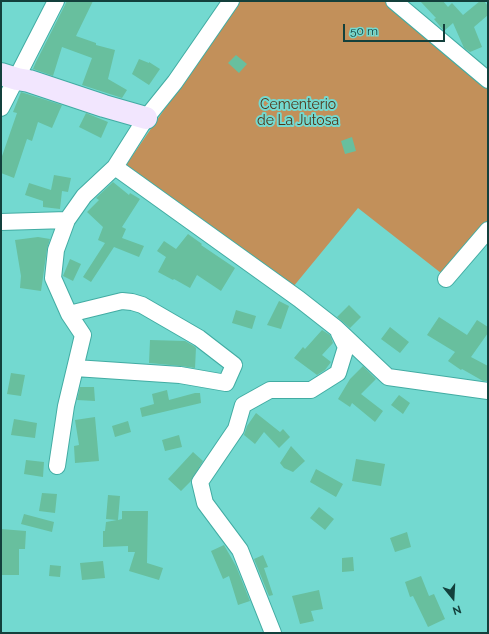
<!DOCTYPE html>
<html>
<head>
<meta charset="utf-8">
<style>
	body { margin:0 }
	#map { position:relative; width:489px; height:634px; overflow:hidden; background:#73d9d0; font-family:Raleway,sans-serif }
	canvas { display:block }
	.frame { position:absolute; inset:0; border:2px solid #13403c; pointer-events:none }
	.north { position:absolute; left:433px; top:578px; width:40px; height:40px; -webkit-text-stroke:3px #73d9d0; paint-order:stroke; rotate:162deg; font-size:11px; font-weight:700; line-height:16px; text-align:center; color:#13403c }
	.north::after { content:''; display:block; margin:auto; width:14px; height:18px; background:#13403c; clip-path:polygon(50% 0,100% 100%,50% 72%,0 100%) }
	.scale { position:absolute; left:343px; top:24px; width:102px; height:18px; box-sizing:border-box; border:2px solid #13403c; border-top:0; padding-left:5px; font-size:12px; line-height:14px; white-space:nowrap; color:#13403c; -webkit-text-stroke:3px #73d9d0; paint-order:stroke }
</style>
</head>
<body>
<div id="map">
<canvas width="489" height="634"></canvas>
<div class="frame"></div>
<div class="north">N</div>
<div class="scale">50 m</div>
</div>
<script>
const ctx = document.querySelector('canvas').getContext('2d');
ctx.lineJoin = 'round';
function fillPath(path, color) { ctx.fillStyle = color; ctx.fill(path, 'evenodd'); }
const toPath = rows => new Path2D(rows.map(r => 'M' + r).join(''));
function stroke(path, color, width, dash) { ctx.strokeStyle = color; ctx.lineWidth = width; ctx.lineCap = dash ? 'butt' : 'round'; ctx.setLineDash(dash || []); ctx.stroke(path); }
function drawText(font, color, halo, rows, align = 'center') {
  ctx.font = font + ' Raleway,sans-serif'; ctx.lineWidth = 4; ctx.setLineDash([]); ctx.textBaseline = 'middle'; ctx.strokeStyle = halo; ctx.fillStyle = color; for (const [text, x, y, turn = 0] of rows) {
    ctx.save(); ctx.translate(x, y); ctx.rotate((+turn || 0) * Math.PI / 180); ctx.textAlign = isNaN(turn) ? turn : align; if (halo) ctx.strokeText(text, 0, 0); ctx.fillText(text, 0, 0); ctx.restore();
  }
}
const green = toPath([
	[239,1,386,1,397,8,488,87,488,220,441,273,358,208,293,287,126,165]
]);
const building = toPath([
	[67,1,93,1,76,36,96,43,96,45,115,50,108,79,127,90,122,98,82,85,92,58,62,47,53,76,33,69,36,62],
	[420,1,443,1,448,7,452,3,463,15,480,1,484,1,488,6,488,15,474,27,482,47,470,52,464,48,453,23,444,31,434,19,436,18],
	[236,55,247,64,239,73,228,63],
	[139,59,149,63,149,62,160,69,149,85,132,74],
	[21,92,62,105,52,128,38,122,32,141,27,139,14,178,1,173,1,159,17,113,13,112],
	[86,113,108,122,101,138,79,127],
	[352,137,356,151,345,154,341,141],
	[54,175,71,178,68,192,62,191,60,209,43,207,43,201,25,195,29,183,51,190],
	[113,182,129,195,130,193,140,199,122,227,126,229,122,238,144,246,139,257,114,247,91,282,83,277,105,243,98,240,103,227,87,212,99,200,96,198],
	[188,234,202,244,201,245,235,268,221,291,197,275,190,288,174,279,173,280,158,272,166,257,157,251,164,241,176,249],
	[38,237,50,239,47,249,41,291,20,288,21,276,15,240],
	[70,259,81,264,73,281,63,276],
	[279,301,289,306,281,329,267,325],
	[349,305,361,317,350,328,337,317],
	[236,310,256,316,252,329,232,323],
	[439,317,467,335,477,320,488,327,488,333,471,357,488,366,488,381,483,381,462,369,461,370,448,361,455,352,427,335],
	[390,327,409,342,400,353,381,339],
	[322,330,330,335,333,343,322,355,331,362,325,370,317,375,294,358,303,347,305,349],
	[150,340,185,341,194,346,196,348,195,368,181,366,149,363],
	[363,366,376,379,361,394,383,411,375,422,352,403,350,407,338,399,350,379],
	[11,373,25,375,21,396,7,394],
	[80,387,94,387,95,401,77,400],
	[167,390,169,400,195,393,200,393,201,403,142,417,140,408,154,404,152,394],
	[399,395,410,403,403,414,391,405],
	[256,413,280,432,283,429,290,437,279,448,264,432,255,444,244,435,247,426],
	[95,417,99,461,75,463,74,446,79,445,75,420],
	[14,419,37,423,35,438,11,435],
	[128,421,131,432,115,437,112,426],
	[179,435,182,447,165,451,162,440],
	[291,446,305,461,293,472,284,468,280,463],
	[193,452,203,461,191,481,181,491,168,479],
	[356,459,385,464,381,486,352,481],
	[26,460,44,462,43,477,24,474],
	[316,469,343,484,336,497,310,482],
	[42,493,57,494,55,513,39,511],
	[108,495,120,496,118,520,122,519,122,511,148,511,147,563,163,568,159,580,129,571,135,552,128,552,128,546,103,547,103,531,105,531,106,522,117,520,106,519],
	[319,507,334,519,325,530,310,518],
	[24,514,54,522,52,532,21,524],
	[1,529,26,531,25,549,19,549,19,575,1,575],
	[407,532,411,547,395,552,390,538],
	[224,545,236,566,250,601,238,605,229,576,223,579,211,551],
	[263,555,268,567,264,568,273,595,269,596,254,559],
	[353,557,354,571,342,572,342,558],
	[103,561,105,578,82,580,80,563],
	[50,565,61,566,60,577,49,576],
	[421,576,429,596,434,594,445,619,428,627,413,596,410,597,405,582],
	[319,590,323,609,311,611,314,621,300,624,292,596]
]);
const street = toPath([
	[394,1,488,80],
	[1,108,56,1],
	[115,167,299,299,336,328,388,377,488,391],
	[1,222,67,220],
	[446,279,488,230],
	[69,314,122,301,132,302,142,305,199,338,234,365,226,383,180,375,75,368],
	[57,466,66,406,83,335,69,314,53,278,56,250,67,220,84,196,115,167,146,118,175,82,231,1],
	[273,633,240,550,205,503,200,482,236,429,243,405,270,390,311,390,338,373,346,347,339,333]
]);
const secondary = toPath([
	[1,74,17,79,29,81,104,106,146,118]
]);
const parkNames = [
	["Cementerio",298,105],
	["de La Jutosa",298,121]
];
fillPath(green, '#c2905a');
fillPath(building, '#68bf9e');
stroke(street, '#42aca3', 18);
stroke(secondary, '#42aca3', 24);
stroke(street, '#fff', 16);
stroke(secondary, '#f2e6fe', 22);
drawText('14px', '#4f361a', '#73d9d0', parkNames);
</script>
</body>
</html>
